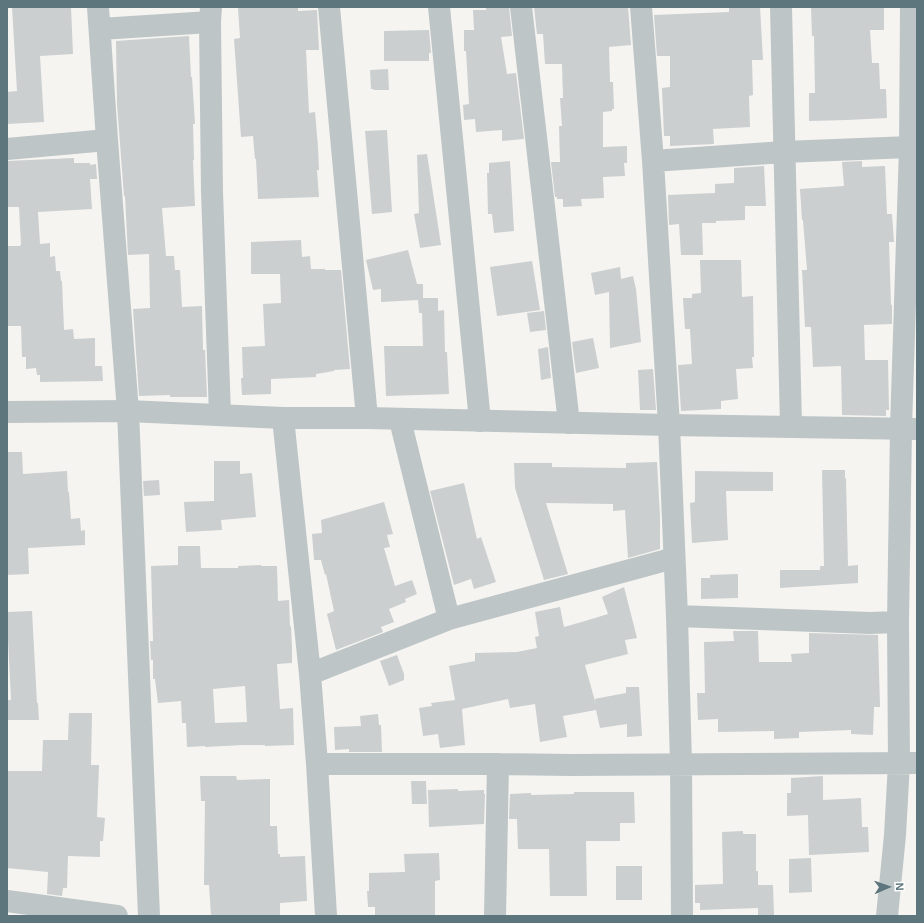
<!DOCTYPE html>
<html>
<head>
<meta charset="utf-8">
<style>
	body { margin:0 }
	#map { position:relative; width:924px; height:923px; overflow:hidden; background:#f5f4f0; font-family:Arial,sans-serif }
	canvas { display:block }
	.frame { position:absolute; inset:0; border:8px solid #5d767d; pointer-events:none }
	.north { position:absolute; left:868px; top:867px; width:40px; height:40px; -webkit-text-stroke:3px #fff; paint-order:stroke; rotate:88deg; font-size:11px; font-weight:700; line-height:16px; text-align:center; color:#5d767d }
	.north::after { content:''; display:block; margin:auto; width:14px; height:18px; background:#5d767d; clip-path:polygon(50% 0,100% 100%,50% 72%,0 100%) }
</style>
</head>
<body>
<div id="map">
<canvas width="924" height="923"></canvas>
<div class="frame"></div>
<div class="north">N</div>
</div>
<script>
const ctx = document.querySelector('canvas').getContext('2d');
ctx.lineJoin = 'round';
function fillPath(path, color) { ctx.fillStyle = color; ctx.fill(path, 'evenodd'); }
const toPath = rows => new Path2D(rows.map(r => 'M' + r).join(''));
function stroke(path, color, width, dash) { ctx.strokeStyle = color; ctx.lineWidth = width; ctx.lineCap = dash ? 'butt' : 'round'; ctx.setLineDash(dash || []); ctx.stroke(path); }
const building = toPath([
	[12,7,71,7,73,54,40,56,44,122,7,124,7,92,17,91],
	[247,7,298,7,298,11,317,10,319,50,306,50,309,113,315,112,318,147,319,170,317,170,319,197,258,199,256,159,255,159,253,136,241,137,234,39,240,38,238,8],
	[486,7,509,7,512,36,501,37,507,74,516,73,524,139,502,141,502,130,476,132,475,119,464,120,463,105,469,104,466,51,464,51,464,30,474,30,473,10,486,10],
	[534,7,628,7,631,45,609,47,610,82,613,82,614,109,612,109,612,111,603,112,603,147,627,146,627,163,624,163,625,176,603,177,604,198,581,199,582,206,563,207,563,199,557,199,557,197,555,197,551,162,560,162,559,126,562,126,560,98,563,98,562,64,545,64,543,34,537,34],
	[729,7,760,7,763,60,752,60,753,95,749,96,750,127,713,129,714,144,670,146,670,136,664,136,662,88,670,87,670,56,657,56,654,15,729,12],
	[811,7,884,7,884,30,870,30,872,63,879,63,880,89,886,89,887,118,847,120,809,121,809,93,815,93,814,36,812,36],
	[429,30,431,53,429,53,429,61,384,61,384,31],
	[189,36,191,77,192,77,195,124,193,124,194,160,193,160,195,206,162,208,166,256,174,256,175,270,180,270,182,307,202,306,203,350,205,350,207,397,170,397,170,395,139,396,133,309,150,308,149,254,128,255,125,196,124,196,117,104,116,41],
	[388,69,389,90,374,90,373,89,371,89,370,70],
	[387,130,392,212,372,214,365,131],
	[427,154,441,245,420,248,414,214,419,213,417,155],
	[74,158,74,163,90,163,90,165,96,164,97,179,90,179,92,209,38,212,40,244,50,243,50,257,55,256,56,271,60,271,61,281,62,281,64,330,73,329,74,339,95,338,95,366,102,366,103,381,40,382,40,375,37,375,36,368,26,369,26,357,22,357,21,326,7,326,7,246,20,246,20,245,21,245,19,207,8,207,7,161],
	[510,161,514,231,494,233,492,214,488,214,487,173,489,173,489,163],
	[862,161,862,167,885,166,887,214,892,214,894,242,889,242,891,305,892,305,892,324,864,325,865,360,888,360,889,410,886,410,886,416,842,415,841,366,813,367,811,327,805,327,802,270,807,270,803,220,802,220,800,189,844,186,842,162],
	[764,166,766,206,745,206,745,220,716,221,716,223,702,223,703,255,681,255,679,224,669,225,668,195,715,193,715,184,734,183,734,168],
	[301,240,302,257,310,256,311,269,325,269,325,270,341,270,350,369,334,370,334,371,316,374,316,377,271,379,271,394,242,395,241,378,243,378,242,347,265,346,263,304,281,303,280,274,251,274,251,242],
	[408,250,417,284,423,284,423,298,438,298,438,311,444,310,445,352,447,352,449,394,386,396,384,346,423,346,422,313,419,313,418,300,381,302,381,289,373,290,366,260],
	[700,260,741,260,742,297,753,296,754,357,752,357,753,368,736,369,738,399,721,401,721,409,681,411,678,365,692,364,690,329,685,329,683,298,692,298,692,294,701,293],
	[532,261,540,310,497,316,490,267],
	[620,267,621,279,633,276,636,289,641,342,610,348,609,292,595,295,591,273],
	[544,311,546,330,530,332,527,313],
	[593,338,599,368,576,373,572,342],
	[548,347,551,378,541,380,538,349],
	[653,369,656,410,640,410,638,370],
	[7,452,22,452,23,474,67,471,68,492,69,492,71,519,80,518,81,531,85,530,85,545,28,548,29,574,7,575],
	[214,461,240,461,240,474,252,473,256,517,221,520,222,530,186,532,184,502,214,501],
	[657,462,660,516,660,549,628,558,625,510,613,511,613,504,546,503,568,574,544,580,515,488,514,463,552,463,552,467,626,468,626,463],
	[822,470,845,470,845,479,846,478,848,566,858,565,858,583,780,588,780,570,820,570,820,566,824,566],
	[695,471,773,472,773,491,726,491,728,540,692,543,690,503,695,502],
	[159,480,160,495,144,496,143,481],
	[464,483,477,539,481,537,496,582,474,589,471,579,454,585,430,491],
	[384,502,393,534,387,535,390,547,384,548,395,586,412,580,417,594,405,599,406,602,389,609,394,622,381,627,383,632,336,650,327,614,334,611,326,574,325,575,321,560,314,560,312,534,322,533,321,520],
	[178,546,200,546,201,568,238,568,238,566,261,565,261,566,277,566,278,601,289,600,290,627,291,626,292,647,292,663,277,664,280,709,293,708,294,745,265,746,265,745,243,745,205,747,205,746,187,747,186,723,182,723,181,701,158,703,155,679,153,679,153,660,151,660,150,641,153,641,151,566,178,565],
	[245,686,247,722,215,723,213,689],
	[738,574,738,598,701,599,701,578,710,578,710,575],
	[624,587,637,638,625,640,628,654,585,665,596,705,594,699,626,693,626,687,639,687,642,736,627,737,627,724,600,728,596,710,563,716,567,737,540,742,535,704,510,708,508,699,462,709,465,745,440,748,438,734,423,736,419,708,432,706,431,703,455,700,449,666,475,661,475,653,517,652,537,648,535,637,539,636,535,612,560,607,564,627,585,621,608,614,602,597],
	[32,611,37,703,38,703,39,720,7,720,7,700,11,700,8,639,7,639,7,612],
	[733,631,758,631,759,662,792,662,791,654,809,653,809,633,878,635,880,707,874,707,873,735,851,734,851,730,799,732,799,738,774,739,774,731,718,732,718,719,698,720,697,693,705,693,704,642,734,641],
	[397,655,404,674,404,680,389,686,380,661],
	[69,713,92,713,91,765,99,765,97,817,105,818,103,841,100,841,100,857,68,856,67,888,63,888,62,896,47,894,48,872,7,868,7,771,42,771,43,740,68,740],
	[378,714,379,725,381,725,382,752,349,752,349,749,335,750,334,727,361,726,360,716],
	[200,776,236,776,237,780,270,779,270,826,277,826,278,854,280,854,280,857,305,856,307,901,280,903,280,916,211,916,209,885,204,885,205,801,201,801],
	[823,776,823,800,861,798,862,827,868,827,869,852,809,855,808,815,787,816,787,793,791,793,791,778],
	[411,781,426,781,427,804,412,804],
	[458,789,458,791,484,790,484,794,485,794,484,824,429,827,428,790],
	[574,792,634,792,635,823,620,823,620,841,586,841,587,896,550,896,549,849,518,849,517,819,509,819,510,794,531,793,531,795,574,794],
	[743,831,743,834,756,834,756,871,758,871,758,885,773,885,774,915,758,916,758,908,700,910,700,903,695,903,695,885,723,884,722,832],
	[439,853,440,880,435,881,435,916,375,916,375,907,368,907,367,891,369,891,369,873,405,872,404,854],
	[811,858,812,892,789,893,789,859],
	[616,866,642,866,642,900,616,900]
]);
const minor = toPath([
	[98,7,107,140,128,411,149,916],
	[211,7,210,22,212,192,220,414],
	[329,7,367,418],
	[439,7,480,421],
	[521,7,569,423],
	[641,7,653,161,669,425,677,616,681,764,682,916],
	[781,7,791,426],
	[100,29,210,22],
	[7,149,107,140],
	[653,161,784,152,910,147],
	[283,418,310,674,317,764,326,916],
	[400,420,449,619],
	[677,616,870,623,898,622],
	[310,674,449,619,674,558],
	[317,764,498,764,571,765,917,763],
	[7,901,117,916],
	[495,916,498,764],
	[887,916,895,835,899,763,898,622,901,428,910,147,911,7]
]);
const tertiary = toPath([
	[7,412,128,411,283,418,367,418,669,425,917,429]
]);
fillPath(building, '#cbcfd0');
stroke(minor, '#bec5c7', 22);
stroke(tertiary, '#bec5c7', 22);
</script>
</body>
</html>
